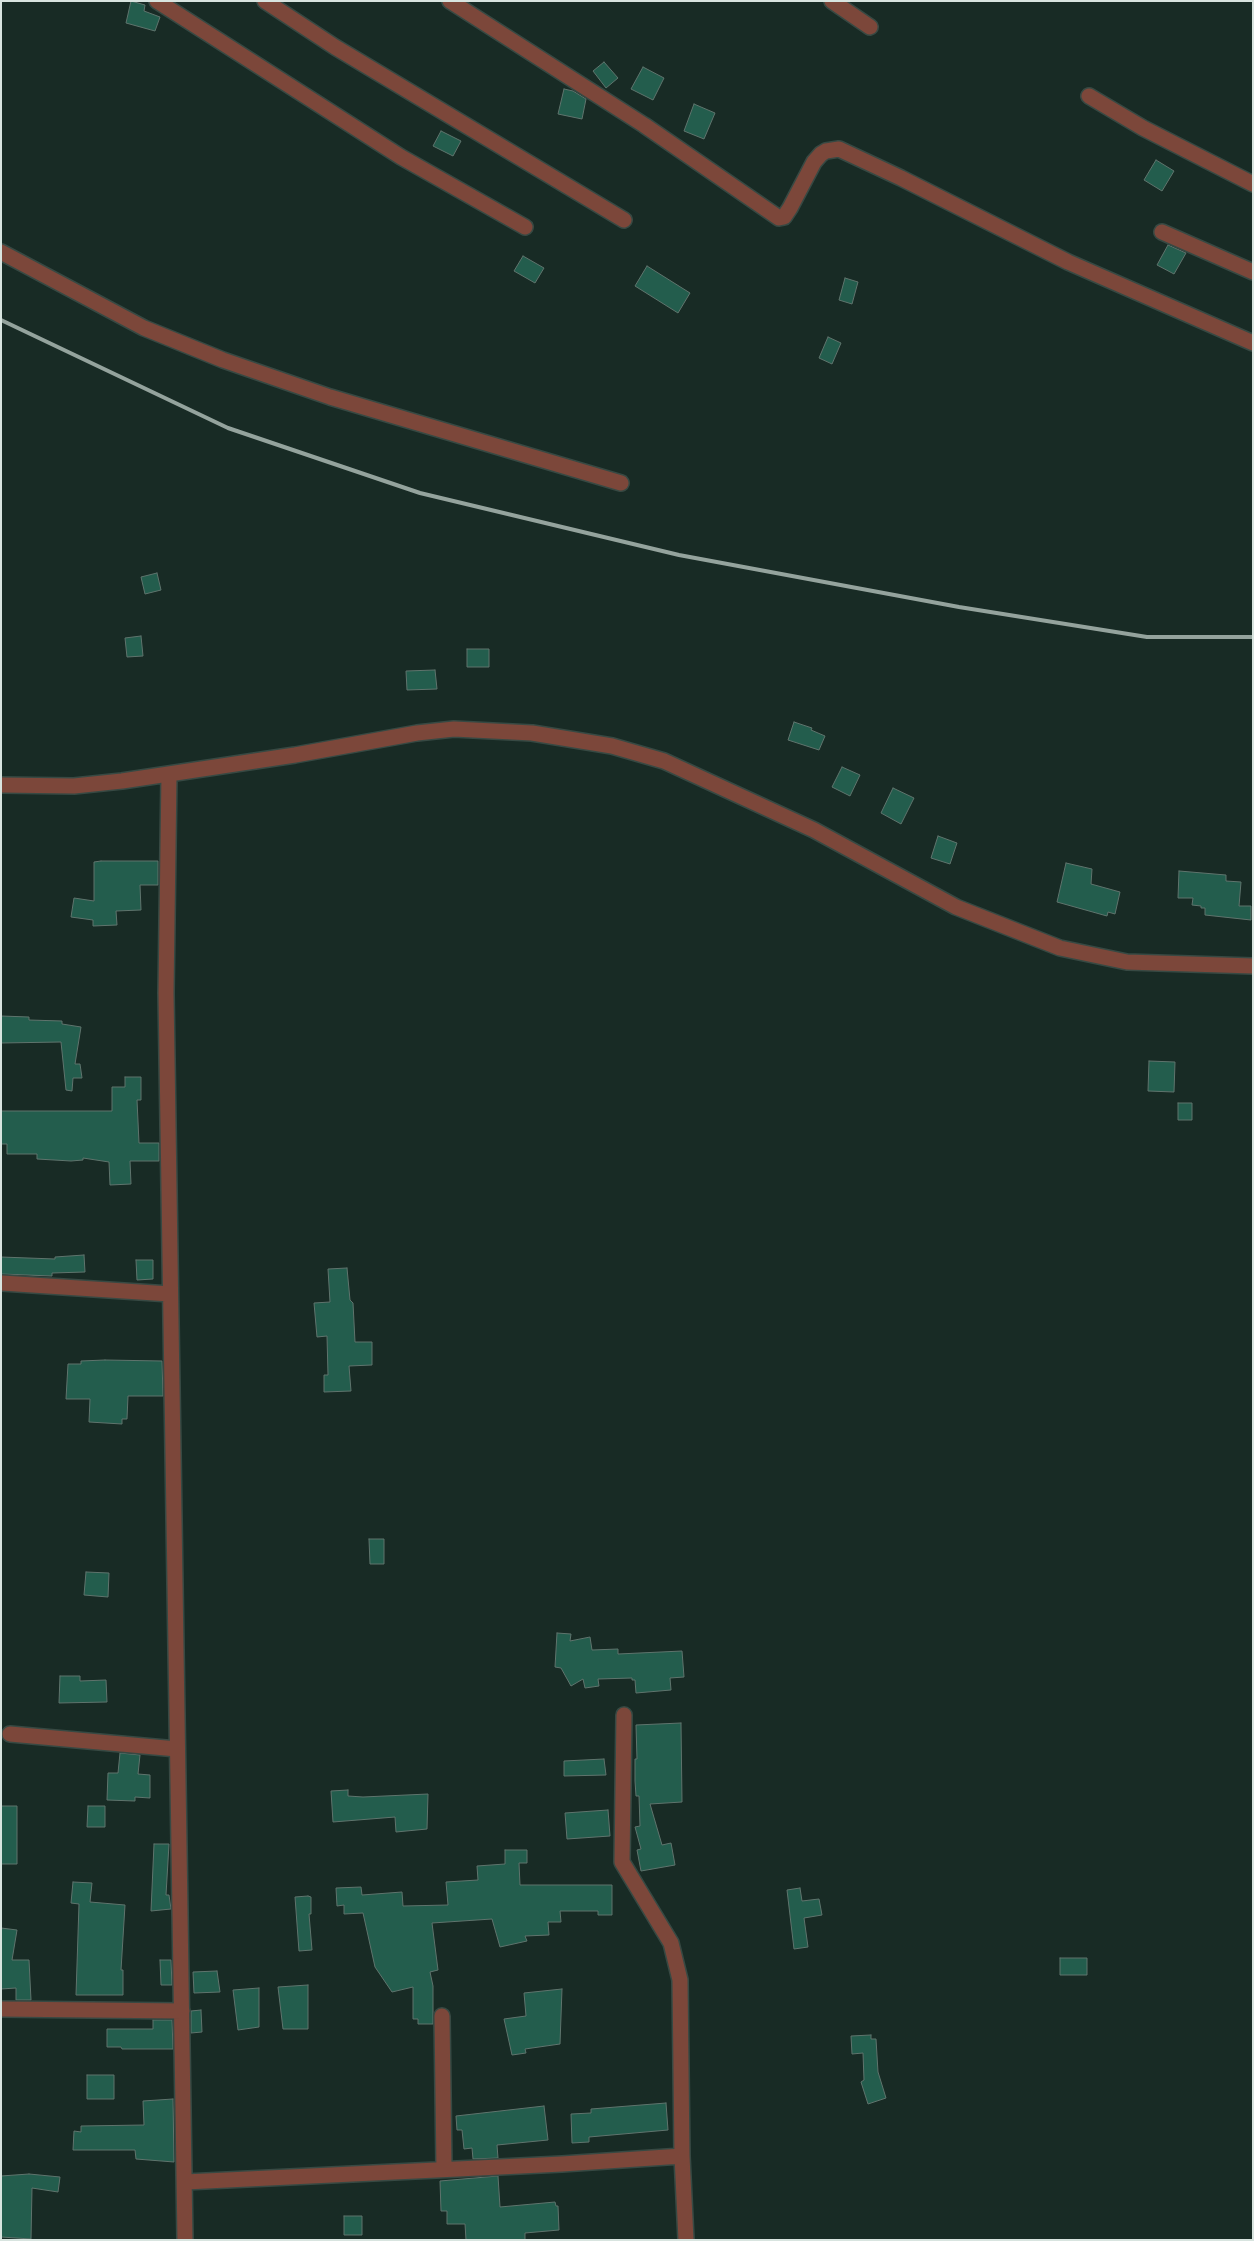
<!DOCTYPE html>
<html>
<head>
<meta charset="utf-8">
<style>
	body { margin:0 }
	#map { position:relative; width:1254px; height:2241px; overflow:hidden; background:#182b25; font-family:Commissioner,sans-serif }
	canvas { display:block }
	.frame { position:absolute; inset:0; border:2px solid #d8e4df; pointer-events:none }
</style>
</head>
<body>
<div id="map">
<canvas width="1254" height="2241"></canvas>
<div class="frame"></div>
</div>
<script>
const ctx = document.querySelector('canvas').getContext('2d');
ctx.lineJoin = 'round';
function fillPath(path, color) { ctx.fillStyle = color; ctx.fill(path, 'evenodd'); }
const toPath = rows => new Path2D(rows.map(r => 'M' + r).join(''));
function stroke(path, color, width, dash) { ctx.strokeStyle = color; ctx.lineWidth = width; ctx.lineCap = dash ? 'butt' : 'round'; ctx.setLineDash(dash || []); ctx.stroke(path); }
const building = toPath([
	[131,1,145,5,144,11,160,17,155,31,126,23,131,1],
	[604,62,618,78,606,88,593,71,604,62],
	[643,67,664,78,653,100,631,89,643,67],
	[564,89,573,91,586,99,582,119,558,114,564,89],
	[694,104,715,113,704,139,684,131,694,104],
	[441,131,461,141,453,156,433,146,441,131],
	[1156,160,1174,171,1162,191,1144,180,1156,160],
	[1168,245,1186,253,1174,274,1157,265,1168,245],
	[523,256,544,268,535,283,514,271,523,256],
	[647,266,690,293,678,313,635,286,647,266],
	[845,278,858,282,852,304,839,300,845,278],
	[828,337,841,343,832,364,819,358,828,337],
	[157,573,161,590,145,594,141,577,157,573],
	[141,636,143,656,127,657,125,638,141,636],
	[467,649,489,649,489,667,467,667,467,649],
	[435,670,437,689,407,690,406,671,435,670],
	[794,722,812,728,811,730,825,736,819,750,788,740,794,722],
	[842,767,860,775,850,796,832,787,842,767],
	[893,788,914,798,901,824,881,813,893,788],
	[938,836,957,843,950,864,931,858,938,836],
	[101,861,158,861,158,885,140,885,141,910,116,911,117,925,93,926,93,920,71,917,74,898,94,901,94,862,101,861],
	[1066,863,1092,869,1091,884,1120,892,1115,914,1108,912,1107,916,1057,902,1066,863],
	[1179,871,1226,875,1226,881,1241,882,1239,906,1251,906,1251,920,1205,915,1205,908,1201,908,1201,906,1192,905,1193,898,1178,898,1179,871],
	[1,1016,29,1017,29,1020,62,1021,62,1024,81,1027,75,1064,80,1064,82,1078,73,1078,72,1091,66,1090,61,1042,1,1043,1,1016],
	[1149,1061,1175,1062,1174,1092,1148,1091,1149,1061],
	[125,1077,141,1077,141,1100,137,1100,139,1143,159,1143,159,1161,130,1161,131,1184,110,1185,109,1162,83,1158,83,1160,71,1161,37,1159,37,1154,7,1154,7,1144,1,1144,1,1111,112,1111,112,1087,125,1087,125,1077],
	[1178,1103,1192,1103,1192,1120,1178,1120,1178,1103],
	[84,1255,85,1272,52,1273,52,1276,1,1274,1,1257,55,1259,55,1257,84,1255],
	[136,1260,153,1260,153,1279,137,1280,136,1260],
	[347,1268,350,1300,353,1303,355,1342,372,1342,372,1365,349,1366,351,1391,324,1392,324,1375,328,1375,327,1336,317,1337,314,1303,330,1302,328,1269,347,1268],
	[105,1360,162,1361,163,1396,128,1396,127,1419,122,1419,122,1424,89,1422,90,1399,66,1399,68,1364,81,1364,81,1361,105,1360],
	[369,1539,384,1539,384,1564,370,1564,369,1539],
	[86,1572,109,1573,108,1597,84,1595,86,1572],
	[557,1633,571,1634,570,1641,590,1637,592,1650,618,1649,618,1654,682,1651,684,1677,670,1678,671,1690,636,1693,635,1680,632,1680,632,1678,598,1679,599,1686,585,1688,583,1679,571,1686,561,1668,555,1667,557,1633],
	[60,1676,80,1676,80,1681,106,1680,107,1702,59,1703,60,1676],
	[681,1723,682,1802,650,1804,662,1845,671,1843,675,1865,641,1871,637,1850,641,1849,635,1827,640,1826,639,1796,636,1796,635,1781,635,1759,637,1759,636,1725,681,1723],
	[120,1753,140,1755,138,1774,150,1775,150,1798,135,1797,135,1801,107,1800,108,1773,118,1773,120,1753],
	[604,1759,606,1775,564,1776,564,1761,604,1759],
	[348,1790,348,1796,363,1797,428,1794,427,1829,396,1832,395,1817,333,1822,331,1791,348,1790],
	[1,1806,17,1806,17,1864,1,1864,1,1806],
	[88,1806,105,1806,105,1827,87,1827,88,1806],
	[608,1810,610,1836,567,1839,565,1813,608,1810],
	[154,1844,169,1844,166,1895,169,1895,171,1909,151,1911,154,1844],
	[505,1850,527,1850,527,1863,519,1863,520,1885,612,1885,612,1915,598,1915,598,1911,560,1911,561,1922,548,1922,549,1935,525,1936,527,1941,500,1947,492,1919,432,1923,438,1970,430,1972,433,1986,433,2024,418,2024,418,2019,413,2019,413,1987,392,1992,375,1967,363,1913,344,1914,344,1905,337,1906,336,1888,361,1887,362,1895,402,1892,403,1906,448,1905,446,1882,478,1880,477,1866,505,1864,505,1850],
	[73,1882,92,1883,90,1902,125,1905,121,1970,123,1970,123,1995,76,1995,79,1904,71,1903,73,1882],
	[800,1888,802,1901,819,1899,822,1915,804,1918,808,1947,794,1949,787,1890,800,1888],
	[308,1896,311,1897,311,1914,309,1914,312,1950,299,1951,295,1897,308,1896],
	[1,1928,17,1930,12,1960,29,1960,31,2000,16,2000,16,1988,1,1989,1,1928],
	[1060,1958,1087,1958,1087,1975,1060,1975,1060,1958],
	[160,1960,171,1960,172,1985,161,1985,160,1960],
	[217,1971,220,1992,194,1993,193,1972,217,1971],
	[308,1985,308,2029,283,2029,278,1987,308,1985],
	[259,1988,259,2027,238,2030,233,1990,259,1988],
	[562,1989,560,2044,525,2049,526,2053,512,2055,504,2019,526,2016,524,1993,562,1989],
	[201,2010,202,2032,191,2033,191,2011,201,2010],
	[153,2020,172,2020,173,2049,122,2049,121,2047,107,2047,107,2029,153,2029,153,2020],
	[871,2035,871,2039,876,2039,878,2072,886,2098,868,2104,861,2082,864,2080,863,2053,852,2054,851,2036,871,2035],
	[87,2075,114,2075,114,2099,87,2099,87,2075],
	[173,2099,174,2162,136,2159,135,2150,73,2150,74,2131,81,2132,81,2126,144,2125,143,2101,173,2099],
	[666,2103,668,2130,589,2137,589,2142,572,2143,571,2114,591,2113,591,2109,666,2103],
	[544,2106,548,2140,497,2145,498,2158,473,2159,472,2148,464,2149,462,2130,457,2130,456,2116,544,2106],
	[29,2174,60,2177,58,2192,32,2188,31,2239,1,2237,1,2176,29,2174],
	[498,2176,500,2207,555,2202,556,2206,558,2206,559,2230,525,2233,525,2240,466,2240,465,2224,447,2224,447,2211,441,2211,440,2181,498,2176],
	[344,2216,362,2216,362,2235,344,2235,344,2216]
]);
const street = toPath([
	[157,1,401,157,525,227],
	[265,1,335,47,624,220],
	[450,1,644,125,779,218,784,217,790,208,814,162,821,154,826,151,839,149,901,178,1068,262,1253,343],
	[832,1,870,27],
	[1089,96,1143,128,1253,184],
	[1162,232,1253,272],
	[1,252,144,328,223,360,330,397,621,483],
	[169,774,166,993,185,2240],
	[1,785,74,786,122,781,295,755,417,733,454,729,532,733,612,746,664,761,814,830,956,907,1060,948,1127,962,1253,966],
	[2,1283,170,1294],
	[624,1715,622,1862,671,1943,680,1980,682,2156],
	[10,1734,177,1749],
	[1,2009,182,2011],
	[442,2016,444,2169],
	[185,2182,562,2164,682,2156,686,2240]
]);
const rail = toPath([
	[1,320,228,428,420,493,679,555,959,607,1147,637,1253,637]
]);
fillPath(building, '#235d4d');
stroke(building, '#5f746d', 1);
stroke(street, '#374943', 18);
stroke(street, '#7c473a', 15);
stroke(rail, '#94a39d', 4);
</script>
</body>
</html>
